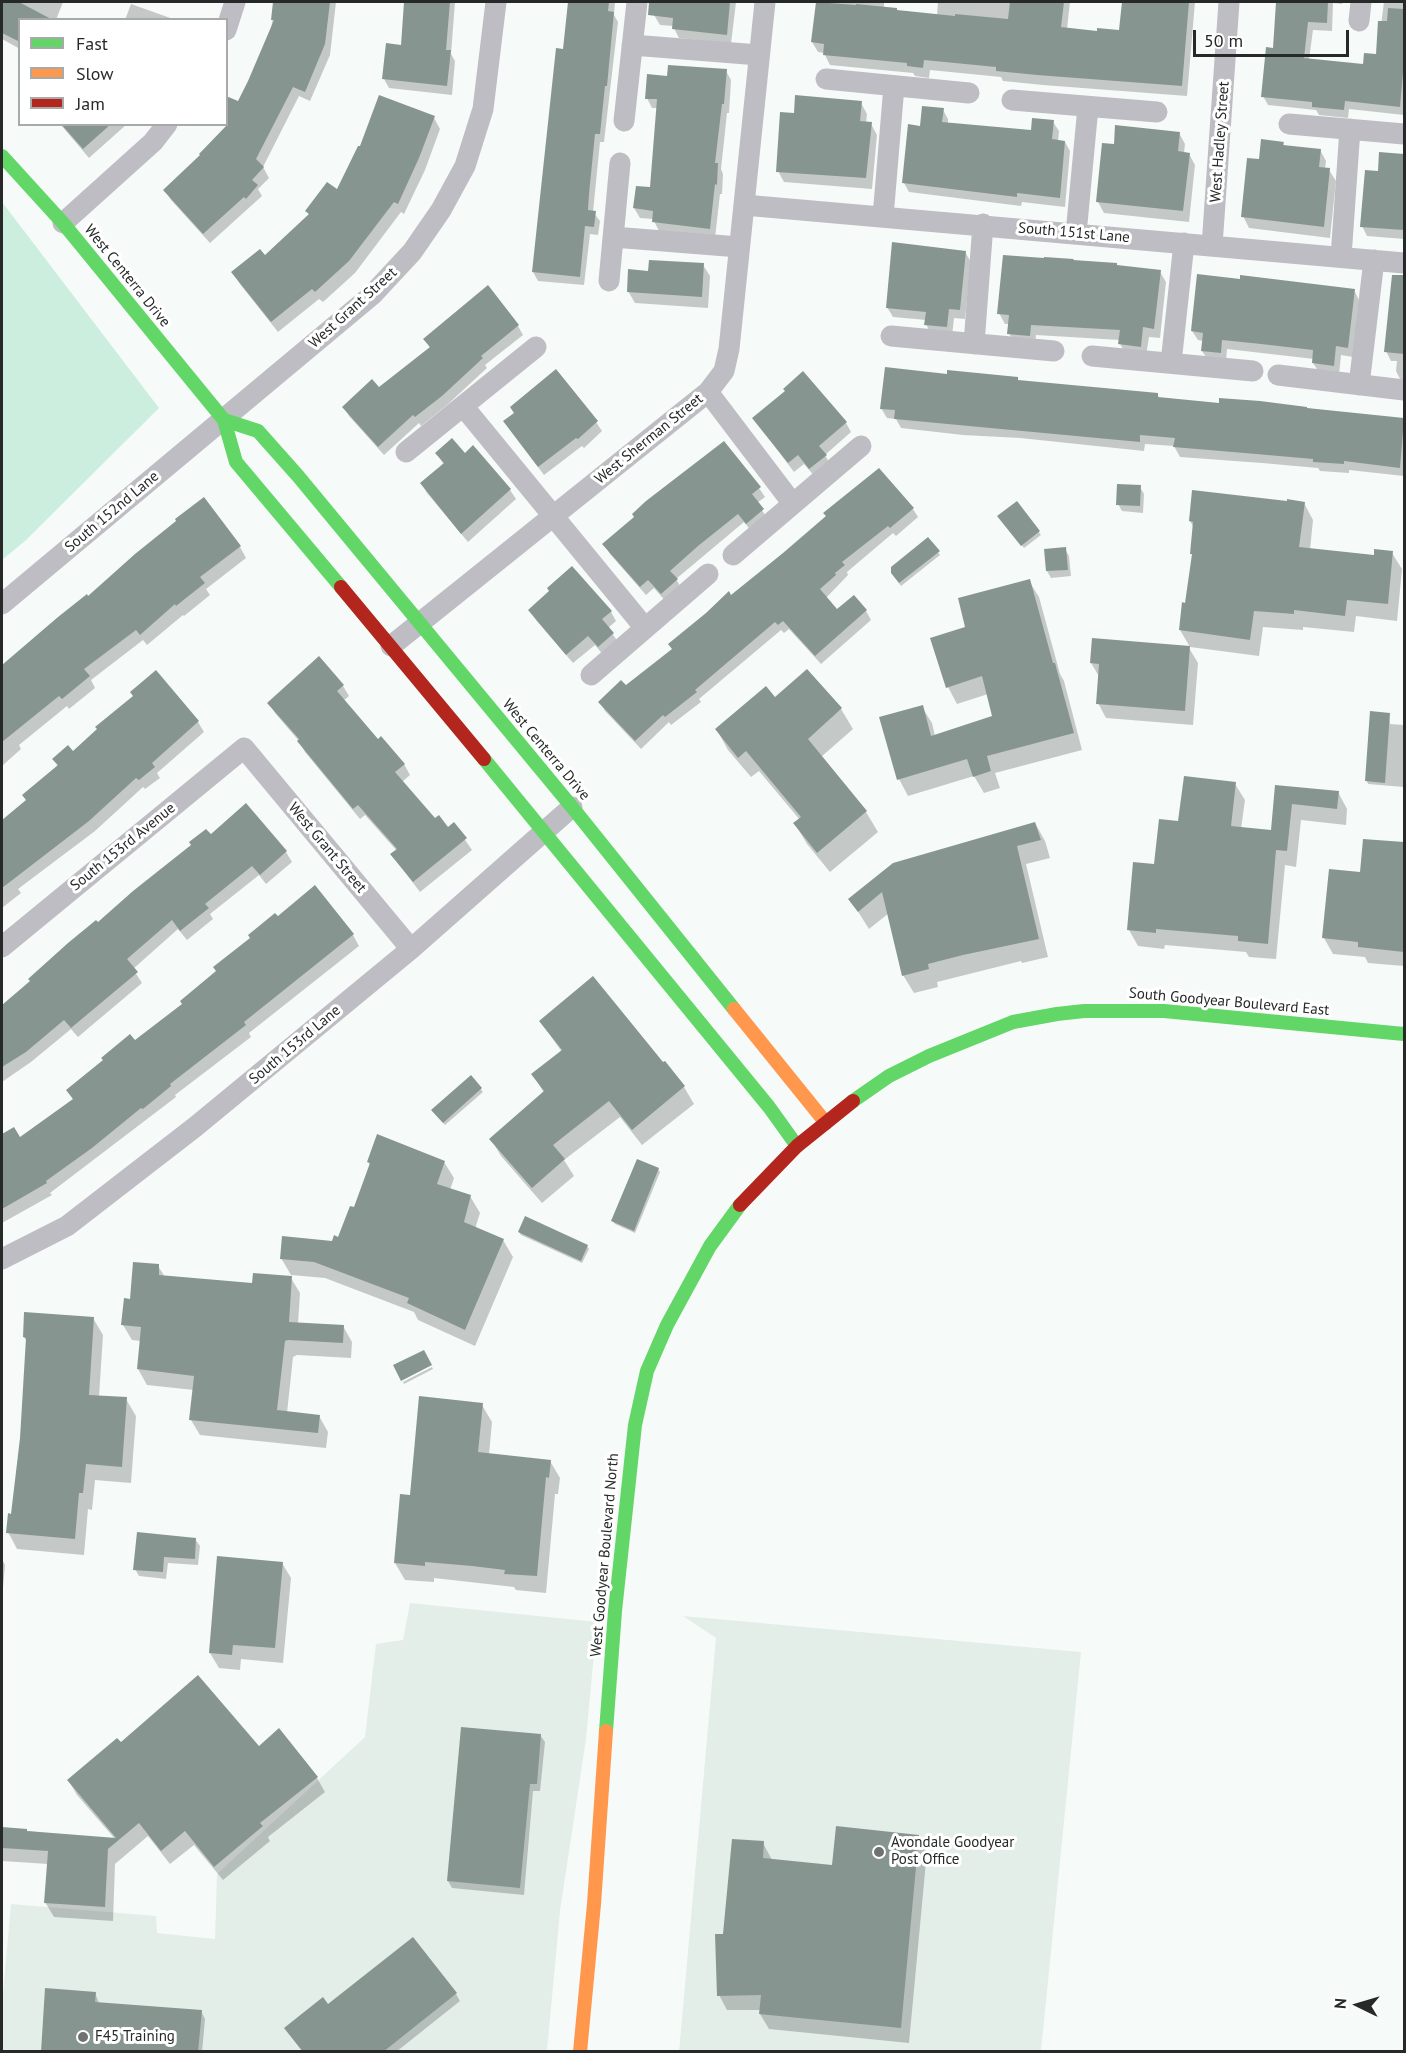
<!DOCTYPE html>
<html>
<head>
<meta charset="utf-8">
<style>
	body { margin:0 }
	#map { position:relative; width:1406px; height:2053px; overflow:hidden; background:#f6fbf9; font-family:"PT Sans",sans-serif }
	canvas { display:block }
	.frame { position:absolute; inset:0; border:3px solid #262928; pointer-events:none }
	.legend { position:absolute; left:18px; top:18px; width:210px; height:108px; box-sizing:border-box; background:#fff; border:2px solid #a8a9a9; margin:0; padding:8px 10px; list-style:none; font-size:18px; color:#262928 }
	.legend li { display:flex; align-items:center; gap:12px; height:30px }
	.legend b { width:30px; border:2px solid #a8a9a9 }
	.north { position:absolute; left:1328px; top:1975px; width:60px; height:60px; -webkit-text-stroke:4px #fff; paint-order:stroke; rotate:275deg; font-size:16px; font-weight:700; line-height:24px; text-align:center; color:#262928 }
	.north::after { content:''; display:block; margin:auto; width:21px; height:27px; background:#262928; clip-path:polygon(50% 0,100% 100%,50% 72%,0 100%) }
	.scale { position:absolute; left:1193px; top:30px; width:156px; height:27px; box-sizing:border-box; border:3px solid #262928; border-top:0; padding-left:8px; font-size:18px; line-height:21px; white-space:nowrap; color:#262928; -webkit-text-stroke:4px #fff; paint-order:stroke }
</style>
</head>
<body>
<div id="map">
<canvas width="1406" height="2053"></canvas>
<div class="frame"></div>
<ul class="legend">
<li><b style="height:8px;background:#63d668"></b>Fast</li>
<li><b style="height:8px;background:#ff974d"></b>Slow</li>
<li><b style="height:8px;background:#b3261e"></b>Jam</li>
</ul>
<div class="north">N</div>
<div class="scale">50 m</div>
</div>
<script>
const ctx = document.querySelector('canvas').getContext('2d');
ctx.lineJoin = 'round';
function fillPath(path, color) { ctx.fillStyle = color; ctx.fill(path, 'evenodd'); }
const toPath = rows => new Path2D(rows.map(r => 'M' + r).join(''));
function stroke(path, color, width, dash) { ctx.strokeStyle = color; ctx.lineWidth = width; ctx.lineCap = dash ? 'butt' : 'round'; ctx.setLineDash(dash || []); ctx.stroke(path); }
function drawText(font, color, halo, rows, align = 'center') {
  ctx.font = font + ' "PT Sans",sans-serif'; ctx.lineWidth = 6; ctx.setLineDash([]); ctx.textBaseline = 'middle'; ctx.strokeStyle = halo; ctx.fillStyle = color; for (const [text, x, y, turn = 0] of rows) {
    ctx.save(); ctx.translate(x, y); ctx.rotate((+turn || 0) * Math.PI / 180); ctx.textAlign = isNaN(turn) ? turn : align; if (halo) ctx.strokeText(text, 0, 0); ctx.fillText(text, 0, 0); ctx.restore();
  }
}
const built = toPath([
	[410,1603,597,1622,586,1739,560,1911,547,2051,2,2052,2,2005,11,1904,156,1916,157,1933,215,1939,217,1874,365,1737,376,1644,403,1640],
	[683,1616,1081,1652,1041,2051,679,2052,716,1638]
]);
const green = toPath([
	[2,202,159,408,25,541,2,560]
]);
const shadow = toPath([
	[2,2,63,2,56,20,20,20,20,49,2,39],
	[275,2,336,2,330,55,310,101,299,96,263,167,269,178,258,189,262,196,210,243,171,200,165,190,202,156,230,125,271,30],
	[405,2,455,2,451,54,455,61,452,95,389,88,384,79,402,47],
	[569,2,615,2,614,15,618,22,604,142,600,142,593,212,600,221,598,235,590,234,584,285,538,281,533,272,564,50],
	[656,2,736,2,731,44,679,38,673,26,660,25,654,15],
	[817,2,884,2,884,8,898,12,937,16,938,2,1070,2,1067,29,1098,32,1120,32,1123,2,1195,2,1187,96,1043,85,1003,81,1001,77,930,70,929,78,915,76,913,73,830,65,824,53,818,52,812,42],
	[1277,2,1343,2,1342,4,1333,3,1332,31,1313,30,1309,60,1364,66,1377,56,1384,2,1404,2,1404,115,1349,109,1348,118,1319,115,1316,110,1268,105,1263,96,1275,49],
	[131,4,176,20,125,20],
	[726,71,731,80,729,113,727,113,721,169,723,174,722,194,720,194,715,238,659,231,653,219,640,218,634,208,651,189,658,108,652,108,647,98,669,77],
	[861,103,867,114,866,123,871,124,877,135,872,189,784,182,778,171,795,115],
	[943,110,948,119,948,124,1032,131,1053,122,1059,131,1058,141,1065,142,1070,151,1065,207,1022,202,1021,206,909,192,904,183],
	[434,118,440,129,425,170,404,214,401,212,355,273,323,302,319,299,278,332,240,284,233,273,264,257,310,216,307,211,337,192],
	[60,124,127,124,89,158],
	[1179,133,1185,144,1184,153,1189,154,1195,165,1189,222,1104,213,1098,202,1115,146],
	[1283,143,1285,147,1320,150,1326,161,1325,169,1329,170,1336,181,1330,238,1249,228,1243,216,1260,161],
	[1404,168,1404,239,1367,236,1362,226,1379,172],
	[965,252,971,262,965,319,954,318,952,336,931,334,926,324,926,320,893,317,887,307],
	[703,265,710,276,708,308,635,303,628,291,649,272],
	[1117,267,1160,272,1166,282,1160,338,1149,337,1146,356,1126,354,1120,344,1120,340,1036,335,1035,346,1015,344,1009,333,1010,324,1005,324,999,313],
	[1241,281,1354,290,1359,300,1353,357,1341,355,1339,375,1319,372,1313,363,1314,359,1227,349,1226,362,1208,360,1202,351,1203,341,1198,340,1192,331],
	[1392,293,1404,294,1404,381,1401,381,1396,371,1397,361,1391,361,1386,351],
	[518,326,523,335,485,365,487,368,447,405,421,426,419,423,384,455,349,416,344,407,379,389,430,348,425,339],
	[948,375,1017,378,1019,382,1157,394,1160,399,1220,405,1221,399,1404,419,1404,476,1349,470,1349,473,1320,471,1318,468,1262,463,1180,457,1174,446,1145,444,1144,451,1020,438,963,435,901,428,896,419,887,418,881,408],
	[754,419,846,423,851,432,825,455,831,466,816,478,804,464,794,472],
	[596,422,602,431,584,448,582,446,544,475,511,431],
	[473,448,510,490,516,499,468,542,427,493,422,484,444,465,437,454,465,455],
	[1140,487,1144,494,1143,513,1122,511,1118,504],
	[759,488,765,497,757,503,768,519,752,532,744,522,676,579,682,589,667,603,654,588,646,595,610,554,604,544],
	[1017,503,1041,535,1024,548,1001,519],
	[1304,503,1313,520,1310,550,1375,557,1392,553,1402,569,1397,621,1356,616,1354,632,1303,627,1303,630,1263,627,1259,656,1190,647,1180,630,1187,604,1193,557,1191,553,1194,528,1190,521],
	[913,509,918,517,896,536,893,533,847,572,848,575,826,598,837,611,866,611,871,620,821,664,789,629,784,633,781,630,699,699,701,702,671,725,669,722,641,749,605,711,600,702,626,687,673,650,731,597],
	[240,547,246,558,206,589,210,595,184,616,183,615,147,645,143,640,91,680,95,688,69,709,67,706,19,745,21,749,2,766,2,667,59,618,88,598],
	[1065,549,1069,556,1071,576,1051,578,1047,571],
	[938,552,940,555,901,586,894,576],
	[1029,581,1039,597,1060,674,1064,681,1082,750,995,773,1000,788,984,793,974,776,908,796,899,779,922,707,932,723,935,736,994,717,988,694,957,704,948,687,967,628],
	[530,610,611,612,616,621,608,628,619,643,604,656,595,645,573,663,536,620],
	[1189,648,1198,663,1193,725,1106,718,1098,703,1100,678,1091,663],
	[343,686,349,696,343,701,378,741,404,764,410,775,402,782,435,820,448,829,454,824,472,850,420,892,392,855,397,851,365,815,360,819,305,752,299,741,275,713,269,703],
	[775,700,841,709,853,729,821,757,866,812,878,832,830,872,807,844,795,824,800,820,759,771,751,777,728,750,717,730],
	[1389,714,1390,724,1404,725,1404,787,1368,784,1367,781],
	[198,722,204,732,157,773,160,778,145,789,143,787,95,831,18,889,21,893,2,908,2,822,27,802,58,767,54,760,73,753],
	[1235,784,1245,800,1241,829,1272,832,1276,786,1338,792,1347,809,1346,825,1301,820,1296,867,1285,865,1276,959,1249,957,1246,952,1165,945,1164,949,1138,946,1129,930,1156,865,1179,823],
	[246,806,286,852,292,862,266,884,259,875,210,914,213,919,187,940,178,929,133,969,142,983,78,1037,71,1029,31,1062,2,1082,2,1007,98,924,211,836],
	[1035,823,1045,841,1050,858,1026,864,1048,957,1022,963,1021,961,937,982,938,987,914,993,903,975,889,913,869,929,850,899],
	[1364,841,1404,844,1404,966,1368,963,1365,957,1333,954,1324,938,1362,873],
	[315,888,353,935,359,946,249,1033,251,1037,175,1095,176,1097,50,1193,52,1195,2,1223,2,1136,13,1129,19,1139,74,1101,68,1091,183,1005,278,918],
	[540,1021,662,1064,664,1063,684,1087,694,1104,642,1145,620,1117,564,1160,574,1176,542,1203,501,1156,491,1139,544,1093,533,1074,562,1052],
	[471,1077,483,1092,445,1125,435,1113],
	[368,1162,444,1162,454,1178,450,1190,470,1196,480,1213,475,1229,503,1240,513,1257,475,1346,418,1320,414,1312,325,1278,291,1275,281,1258,333,1243,339,1238,354,1209,370,1165],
	[658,1169,660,1172,635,1233,615,1224,613,1221],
	[519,1232,587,1246,589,1249,582,1263,521,1235],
	[158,1266,165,1277,254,1284,291,1278,300,1293,298,1324,343,1326,352,1342,351,1358,297,1355,293,1357,287,1413,319,1416,328,1432,326,1448,200,1435,191,1420,194,1390,147,1385,138,1369,141,1341,132,1340,123,1325,132,1300],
	[93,1318,103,1335,99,1397,126,1399,136,1416,131,1483,95,1480,92,1510,88,1509,84,1555,17,1549,8,1532,12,1515,21,1438,28,1343,24,1337],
	[432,1367,433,1369,404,1384,403,1382],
	[482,1405,492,1422,489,1455,550,1461,560,1478,558,1494,555,1494,546,1593,516,1590,514,1587,434,1578,434,1582,405,1580,395,1563],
	[195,1539,200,1546,198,1565,168,1563,166,1579,139,1576,135,1569],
	[2,1559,5,1565,2,1600],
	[282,1563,291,1578,283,1663,241,1659,240,1670,219,1668,210,1653],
	[540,1735,545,1742,540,1791,533,1791,524,1895,452,1888,448,1881],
	[121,1744,259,1748,317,1778,325,1792,268,1837,270,1841,223,1880,194,1845,170,1864,148,1836,115,1864,113,1921,54,1917,45,1902,48,1864,2,1861,2,1829,115,1839,77,1795,69,1781],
	[918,1836,927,1851,909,2043,769,2029,760,2014,761,2010,727,2010,719,1995,724,1936,763,1843,772,1860,833,1866],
	[95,1993,99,2003,201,2011,205,2019,202,2052,42,2052],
	[456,1994,460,2001,396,2052,303,2052]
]);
const building = toPath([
	[2,2,19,2,53,20,20,20,20,42,2,33],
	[273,2,330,2,325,44,305,92,293,87,256,159,264,167,252,180,258,185,246,199,244,197,203,234,163,190,200,155,199,154,226,126,226,96,238,101,248,81,274,20,271,20],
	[404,2,450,2,446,50,451,50,447,86,382,79,386,43,401,45],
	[568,2,609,2,608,11,614,12,607,86,605,86,600,134,595,134,589,194,588,210,596,211,594,227,585,226,580,277,532,272,556,48,563,49],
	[649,2,730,2,727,35,672,29,673,18,648,15],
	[816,2,856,5,856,4,897,8,897,10,955,16,955,14,1008,19,1010,2,1064,2,1061,27,1097,31,1097,28,1119,30,1122,2,1189,2,1182,86,1037,75,996,71,996,67,924,60,923,68,907,66,907,63,823,55,824,44,811,42],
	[1276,2,1328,2,1327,23,1308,22,1304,58,1363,64,1364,53,1376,54,1378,21,1387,21,1388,8,1404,9,1404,61,1400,107,1345,101,1344,110,1312,107,1312,102,1261,97,1266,47,1273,48],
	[668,65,727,69,724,104,722,104,715,163,718,163,717,185,715,184,710,229,652,222,653,211,633,208,636,186,650,187,657,99,645,99,647,74,667,76],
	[379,95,435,116,419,158,398,204,394,202,349,261,315,292,312,289,271,322,231,272,260,249,265,255,309,214,305,211,327,182,337,189,358,146,360,146],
	[795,95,862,101,860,121,872,122,866,178,776,172,780,112,794,113],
	[922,106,944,108,942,122,1031,130,1032,118,1054,120,1052,139,1065,141,1060,198,1017,193,1017,197,902,183,908,124,920,126],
	[61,124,111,124,83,149],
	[1115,125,1180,132,1178,151,1190,153,1183,211,1096,202,1102,143,1114,144],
	[1261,139,1284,142,1283,145,1321,149,1319,167,1330,168,1324,227,1241,217,1247,158,1259,159],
	[1379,152,1404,154,1404,230,1360,227,1365,170,1378,171],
	[892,242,966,251,960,310,949,309,947,327,924,325,926,312,886,308],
	[1003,255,1044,258,1044,257,1074,259,1073,260,1117,263,1117,265,1161,270,1154,329,1143,327,1141,347,1118,344,1120,330,1031,325,1030,336,1007,334,1009,315,997,314],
	[649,260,704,263,702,297,627,292,628,269,648,271],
	[1197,274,1240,279,1240,275,1355,289,1348,348,1336,346,1334,366,1312,363,1313,350,1261,344,1222,340,1221,353,1201,351,1203,333,1191,331],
	[1392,275,1404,275,1404,354,1384,352],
	[488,285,519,325,481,356,483,358,442,396,415,417,413,415,378,447,342,407,372,379,379,387,430,347,423,339],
	[885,367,947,374,947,370,1018,377,1018,380,1158,393,1158,397,1219,403,1219,398,1260,401,1307,407,1307,408,1404,418,1400,468,1344,461,1344,464,1313,462,1313,459,1256,454,1173,447,1175,438,1140,435,1140,442,894,419,895,410,880,409],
	[556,369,598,421,578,439,576,438,538,467,503,421,514,413,510,407],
	[803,371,847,422,819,446,827,455,809,469,798,455,788,463,752,418,785,391,783,389],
	[452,438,465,453,473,445,511,489,461,534,420,483,444,463,435,453],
	[724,441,761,487,752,494,764,509,746,524,738,514,698,546,670,571,678,579,661,594,648,580,640,587,602,544,634,517,632,514,646,501],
	[879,468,914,508,890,528,888,526,842,562,845,565,835,573,836,575,820,589,837,609,854,595,867,610,815,656,783,621,778,625,775,622,695,690,697,692,665,717,663,715,635,741,598,702,621,680,626,685,672,649,668,644,706,613,729,591,731,595,783,553,826,516,823,513],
	[1117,484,1141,485,1140,506,1116,505],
	[1192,490,1287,501,1287,499,1305,502,1299,547,1374,555,1374,549,1393,551,1388,604,1347,600,1345,616,1294,610,1294,614,1254,611,1250,640,1179,630,1182,602,1185,603,1192,554,1190,554,1193,522,1189,521],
	[204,497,241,546,200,577,205,583,176,606,175,604,140,635,136,630,84,669,90,676,62,699,59,696,2,742,2,665,58,617,87,594,88,596,135,554,176,521,175,519],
	[1017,501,1040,531,1021,546,997,516],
	[928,537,940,551,899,583,891,573,891,567],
	[1066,547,1068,570,1046,571,1044,549],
	[572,566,612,611,602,619,614,633,598,647,588,636,566,655,528,610,549,591,547,588],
	[1030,579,1053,663,1055,663,1074,733,987,756,991,771,973,777,967,759,897,780,879,717,923,705,931,736,992,716,982,676,946,688,930,638,965,627,958,598],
	[1092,638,1190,646,1185,711,1096,704,1099,664,1090,663],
	[319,656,344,685,337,691,378,739,381,736,405,764,395,772,435,818,439,815,448,827,454,822,467,838,413,882,390,854,397,849,358,805,353,809,297,741,299,739,267,703],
	[807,669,842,708,808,739,867,811,817,853,793,823,801,817,746,751,738,758,715,729,766,686,775,697],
	[156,670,199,721,152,763,155,767,139,780,136,778,89,821,2,888,2,820,26,800,22,795,58,765,52,759,68,745,73,751,97,729,95,727,133,696,130,692],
	[1370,711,1390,713,1385,783,1365,781],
	[1184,776,1236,782,1231,826,1271,830,1275,785,1339,791,1337,809,1292,804,1287,851,1276,850,1268,944,1238,941,1238,936,1156,929,1156,933,1127,930,1133,862,1154,864,1159,819,1178,821],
	[246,803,287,851,260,875,252,866,205,904,209,908,180,931,172,920,127,959,138,972,71,1028,64,1020,26,1052,2,1067,2,1005,30,981,28,979,68,943,96,920,98,922,133,891,191,845,189,842,206,829,211,834],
	[1035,822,1041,840,1017,846,1039,939,963,955,928,964,929,969,902,976,882,892,858,912,848,899,893,863],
	[1363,839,1404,842,1404,952,1358,947,1358,942,1322,938,1329,869,1360,872],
	[315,885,354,934,244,1022,246,1025,170,1084,171,1086,143,1109,141,1108,92,1148,46,1181,47,1183,2,1209,2,1134,14,1127,20,1137,73,1099,66,1090,103,1060,101,1058,130,1034,135,1040,182,1004,180,1001,216,971,213,967,250,938,248,935,275,913,278,916],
	[593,976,663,1062,665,1061,685,1086,632,1130,609,1101,553,1145,565,1159,532,1188,489,1139,544,1091,531,1074,562,1050,539,1021],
	[471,1075,482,1088,443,1123,431,1110],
	[377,1134,445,1161,437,1184,471,1195,464,1222,504,1239,465,1330,407,1303,409,1298,314,1262,280,1259,282,1236,332,1241,334,1235,338,1237,350,1206,354,1207,370,1163,367,1162],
	[637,1159,659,1168,634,1231,611,1221],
	[525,1216,588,1245,581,1261,518,1232],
	[133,1262,159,1264,159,1275,252,1283,253,1273,292,1276,289,1322,344,1325,343,1343,288,1340,285,1341,277,1410,320,1415,318,1433,189,1420,194,1376,137,1369,141,1327,121,1325,124,1298,130,1299],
	[24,1312,94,1317,89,1395,127,1397,122,1467,86,1464,83,1493,79,1493,75,1539,6,1533,8,1513,11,1514,20,1438,26,1338,23,1337],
	[424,1350,432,1365,401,1381,393,1365],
	[419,1396,483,1403,478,1452,551,1460,549,1478,546,1477,537,1576,504,1574,505,1570,472,1566,425,1562,425,1566,394,1563,400,1494,410,1495],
	[137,1532,196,1538,195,1559,164,1557,163,1572,133,1570],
	[217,1556,283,1562,275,1648,233,1645,232,1655,209,1653],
	[198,1675,259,1746,279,1728,318,1777,260,1823,263,1826,214,1867,185,1831,161,1851,139,1823,108,1849,105,1907,44,1903,48,1851,2,1848,2,1827,27,1829,27,1831,116,1838,67,1780,117,1738,121,1742],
	[461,1727,541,1734,537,1784,530,1784,520,1888,447,1881],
	[836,1826,919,1835,901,2028,759,2014,761,1995,717,1996,715,1934,723,1934,732,1839,764,1841,763,1858,832,1865],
	[413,1937,457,1993,383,2052,303,2052,284,2028,323,1997,328,2004],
	[45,1988,96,1992,95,2002,202,2010,198,2052,41,2052]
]);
const street = toPath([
	[1359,21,1361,2],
	[226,30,235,2],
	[632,45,759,55],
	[826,79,969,93],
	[1012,100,1157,112],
	[624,121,637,2],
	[1289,124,1404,134],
	[744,205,1404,263],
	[883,217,894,86],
	[63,223,153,142,167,124],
	[1076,234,1088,107],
	[613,237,739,247],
	[1212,246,1229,2],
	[1341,257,1350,129],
	[609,281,620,163],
	[891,336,1054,351],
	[974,344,983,224],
	[1092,356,1253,371],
	[1171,363,1184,243],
	[1278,375,1404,390],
	[1359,385,1374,260],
	[708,392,793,504],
	[463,406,645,628],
	[406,452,536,347],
	[733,555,861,446],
	[2,604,372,295,412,252,441,210,465,166,483,109,496,2],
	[391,646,708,392,724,371,729,349,765,2],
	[591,675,708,574],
	[2,947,244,748,411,949],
	[2,1259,67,1226,195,1127,411,949,572,807]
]);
const fast = toPath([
	[2,156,63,223,224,420,236,462,341,587],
	[224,420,258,431,298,476,572,807,734,1009],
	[484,759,769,1107,797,1146],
	[853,1101,889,1076,929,1056,1013,1022,1057,1014,1084,1011,1164,1011,1404,1034],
	[606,1731,615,1611,635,1425,647,1371,667,1325,710,1246,740,1205]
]);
const slow = toPath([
	[734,1009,826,1123],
	[580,2052,594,1904,606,1731]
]);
const jam = toPath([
	[341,587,484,759],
	[740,1205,797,1146,853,1101]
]);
const markers = [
	[879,1852,6,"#6f7271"],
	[83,2037,6,"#6f7271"]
];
const streetNames = [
	["West Hadley Street",1220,142,-86],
	["South 151st Lane",1074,233,5],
	["West Centerra Drive",127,276,51],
	["West Grant Street",353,308,-42],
	["West Sherman Street",649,439,-39],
	["South 152nd Lane",112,512,-40],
	["West Centerra Drive",546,750,50],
	["South 153rd Avenue",123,847,-39],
	["West Grant Street",327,848,50],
	["South Goodyear Boulevard East",1229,1002,5],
	["South 153rd Lane",295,1045,-40],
	["West Goodyear Boulevard North",605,1555,-85]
];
const poiNames = [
	["Avondale Goodyear",891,1843],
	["Post Office",891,1860],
	["F45 Training",95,2037]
];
fillPath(built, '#e3eee9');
fillPath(green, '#cceedf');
fillPath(shadow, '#0003');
fillPath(building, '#879590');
stroke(street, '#bebdc3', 21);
stroke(fast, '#63d668', 14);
stroke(slow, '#ff974d', 14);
stroke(jam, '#b3261e', 14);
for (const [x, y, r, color] of markers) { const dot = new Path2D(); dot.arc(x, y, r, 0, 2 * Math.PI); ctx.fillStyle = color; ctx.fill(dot); stroke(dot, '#fff', 2); }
drawText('15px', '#262928', '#fff', streetNames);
drawText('15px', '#262928', '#fff', poiNames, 'left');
</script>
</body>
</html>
